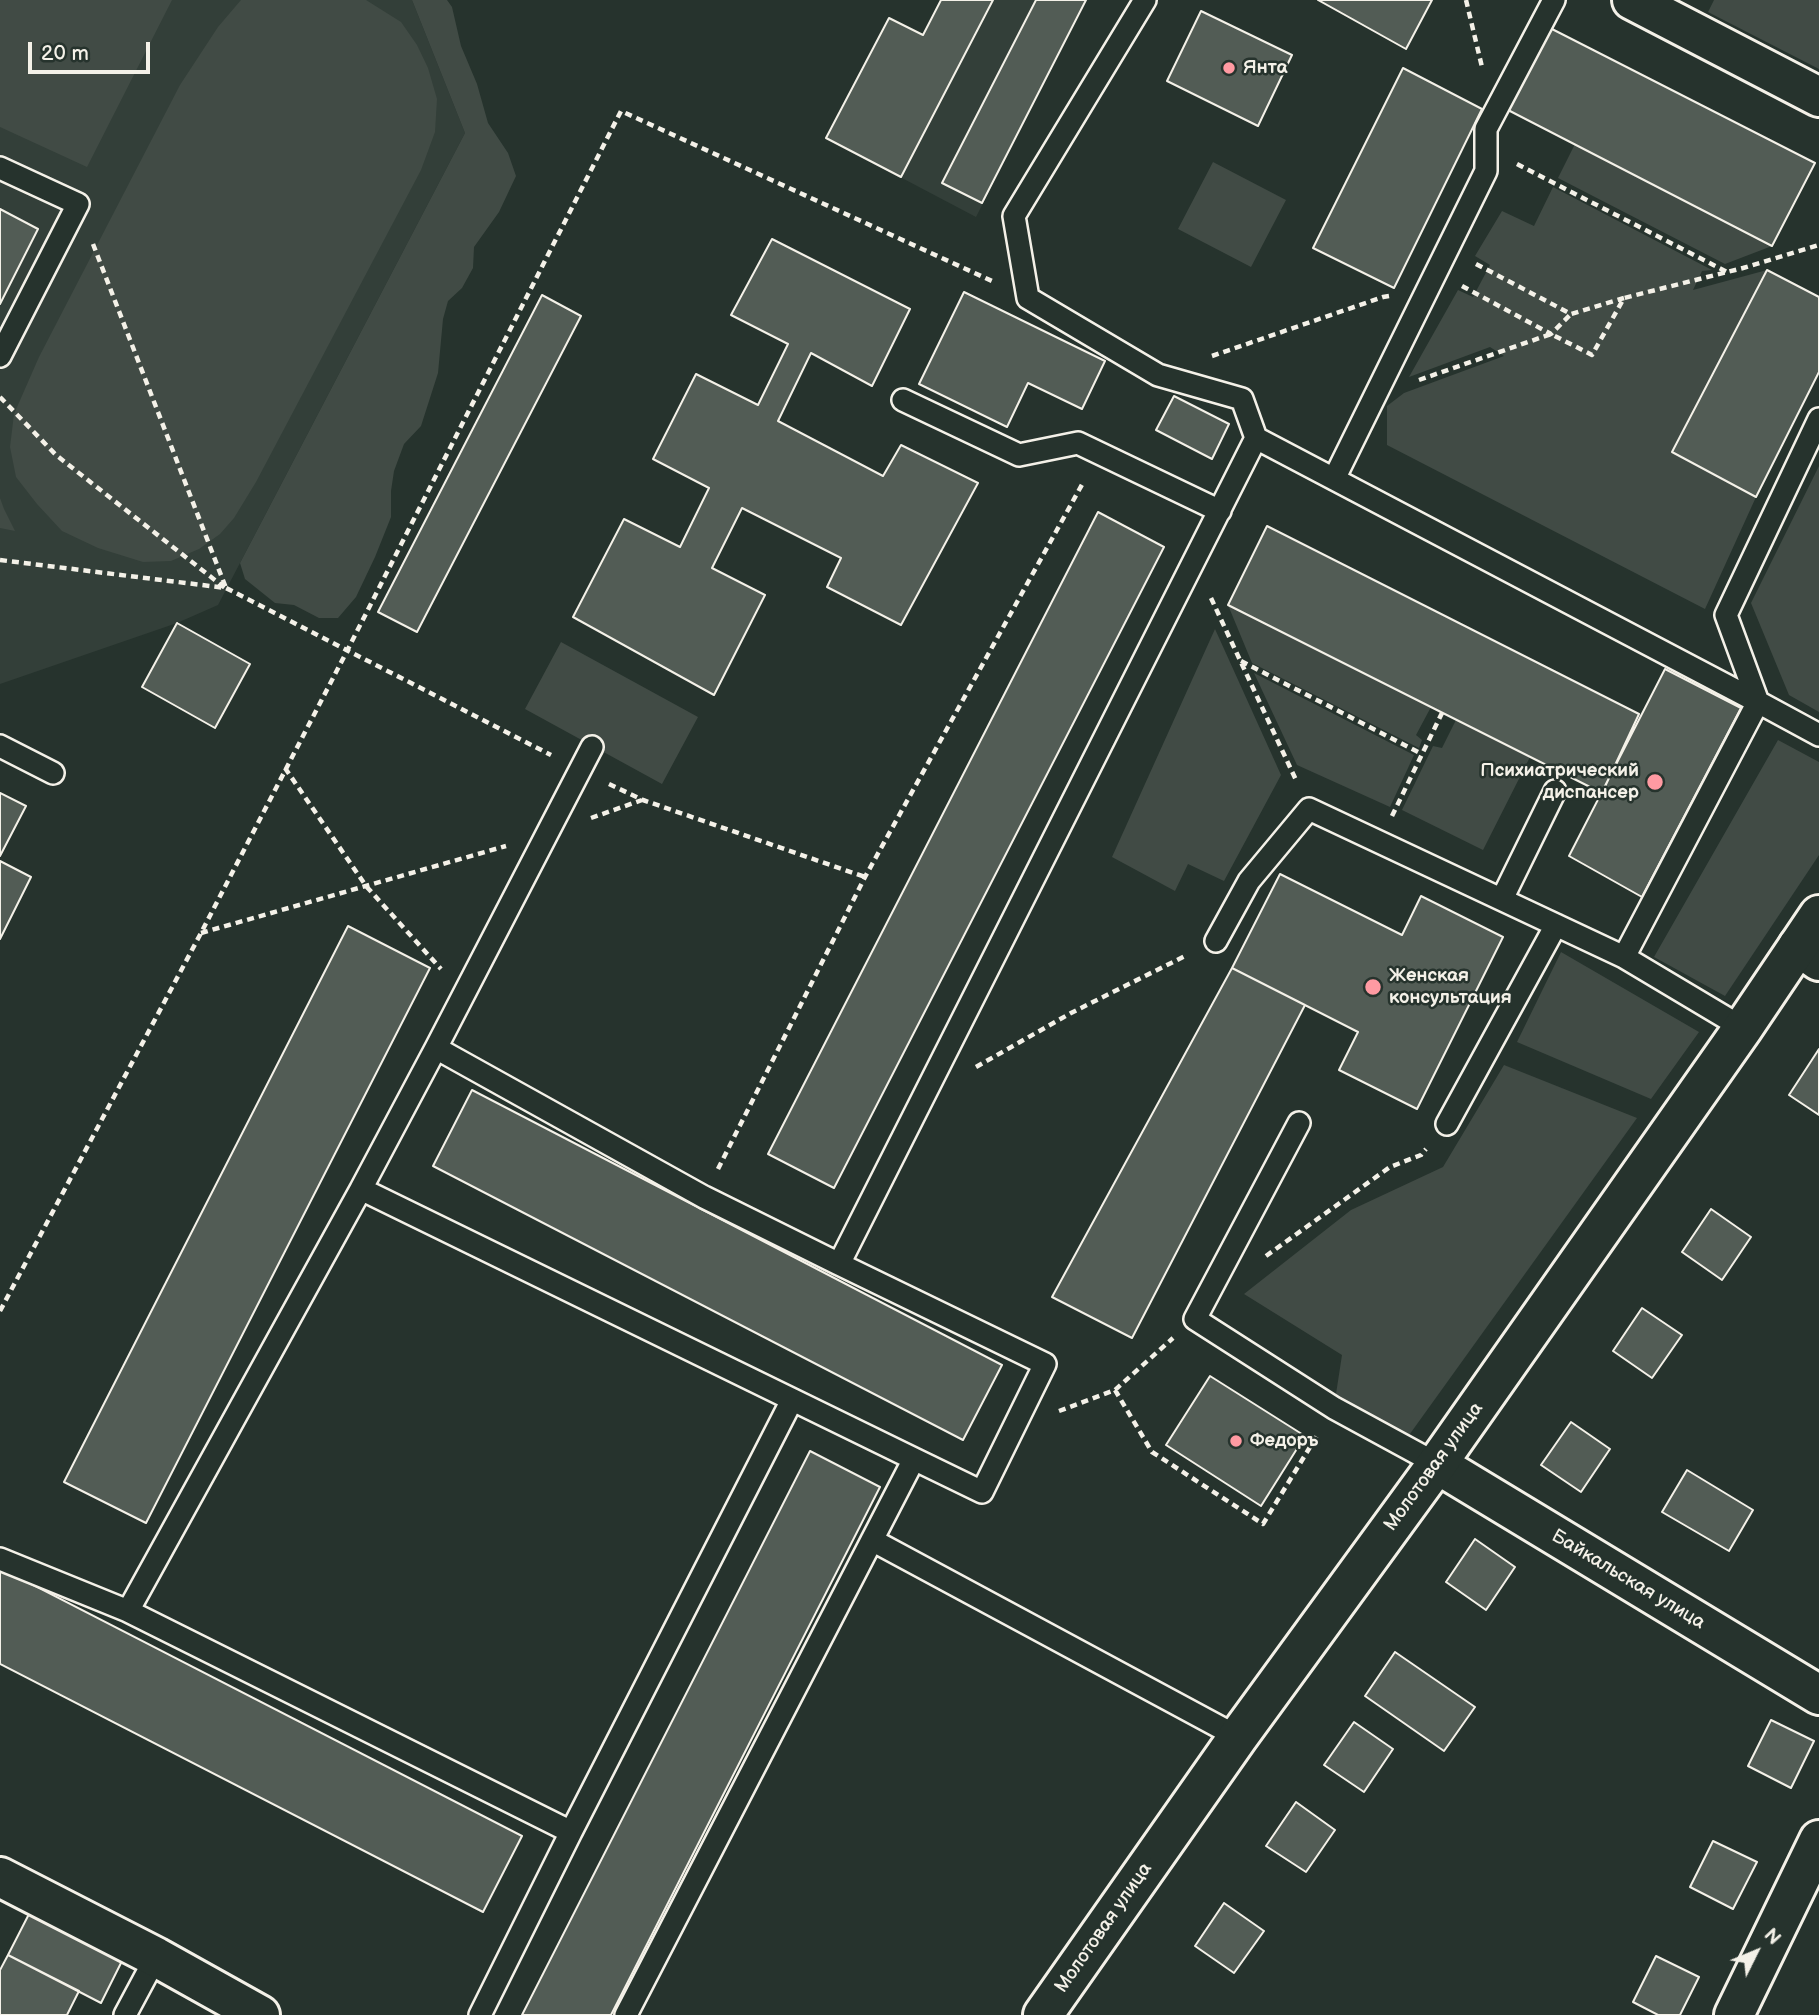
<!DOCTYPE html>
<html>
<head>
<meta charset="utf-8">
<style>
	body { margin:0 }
	#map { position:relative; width:1819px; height:2015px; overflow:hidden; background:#26332d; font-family:"Balsamiq Sans",sans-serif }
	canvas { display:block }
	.north { position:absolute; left:1721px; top:1917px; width:70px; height:70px; -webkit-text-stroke:5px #26332d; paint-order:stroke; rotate:47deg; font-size:19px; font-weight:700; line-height:28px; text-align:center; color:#f4f1e8 }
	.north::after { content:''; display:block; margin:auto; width:24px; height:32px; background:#f4f1e8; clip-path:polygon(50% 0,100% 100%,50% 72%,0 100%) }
	.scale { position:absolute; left:28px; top:42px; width:122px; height:32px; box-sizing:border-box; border:4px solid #f4f1e8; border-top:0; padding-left:9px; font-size:21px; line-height:24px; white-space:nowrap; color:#f4f1e8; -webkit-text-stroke:5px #26332d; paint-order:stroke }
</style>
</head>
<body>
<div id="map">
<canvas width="1819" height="2015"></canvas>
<div class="north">N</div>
<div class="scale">20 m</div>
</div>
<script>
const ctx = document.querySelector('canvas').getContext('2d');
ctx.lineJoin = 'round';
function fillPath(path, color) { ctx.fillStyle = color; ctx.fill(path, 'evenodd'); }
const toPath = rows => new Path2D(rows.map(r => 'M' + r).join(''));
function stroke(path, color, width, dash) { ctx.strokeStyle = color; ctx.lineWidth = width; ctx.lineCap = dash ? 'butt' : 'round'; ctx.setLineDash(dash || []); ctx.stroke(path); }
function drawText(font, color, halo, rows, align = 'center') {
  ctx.font = font + ' "Balsamiq Sans",sans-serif'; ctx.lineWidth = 5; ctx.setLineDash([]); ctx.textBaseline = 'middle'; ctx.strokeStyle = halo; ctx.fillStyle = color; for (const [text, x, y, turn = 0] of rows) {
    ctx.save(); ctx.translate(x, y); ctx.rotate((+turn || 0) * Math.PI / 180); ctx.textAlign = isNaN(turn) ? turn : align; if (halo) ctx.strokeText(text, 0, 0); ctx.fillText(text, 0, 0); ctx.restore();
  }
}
const built = toPath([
	[0,0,412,0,465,133,218,605,177,623,0,684],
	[941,0,1086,0,976,217,826,138,889,18,922,35]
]);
const green = toPath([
	[0,0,172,0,87,167,0,127],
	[241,0,366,0,401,22,417,45,428,68,437,99,435,132,421,170,256,482,234,518,220,534,199,549,171,561,143,562,98,548,62,531,37,504,16,477,10,447,14,414,39,357,180,85,218,27],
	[412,0,447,0,452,7,461,46,477,84,488,123,508,153,516,176,499,212,474,247,473,268,462,288,448,301,443,319,438,373,421,426,404,444,394,471,391,491,391,517,375,557,356,597,338,618,319,618,294,605,275,603,245,579,240,563,465,133],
	[1714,0,1819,0,1819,69,1708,12],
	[1575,144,1772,246,1725,264,1558,178],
	[1213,162,1286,200,1251,267,1178,229],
	[1553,187,1712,270,1702,271,1693,290,1767,270,1672,452,1756,497,1705,609,1387,445,1387,406,1404,393,1504,356,1490,347,1409,377,1458,290,1473,297,1490,265,1475,256,1502,211,1534,226],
	[1819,466,1819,712,1789,695,1751,603],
	[0,498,4,509,15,531,0,528],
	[1228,605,1431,707,1416,735,1422,740,1419,748,1252,663],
	[1215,629,1281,775,1224,881,1188,864,1175,891,1112,857],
	[561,642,698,717,662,784,525,709],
	[1254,673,1414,755,1390,807,1297,765],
	[1456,720,1530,757,1483,850,1402,810,1433,746,1442,748],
	[1778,740,1819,762,1819,855,1725,996,1654,957],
	[1561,952,1699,1032,1651,1099,1517,1042],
	[1504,1065,1637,1118,1407,1438,1336,1394,1342,1355,1244,1294,1351,1210,1443,1167]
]);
const building = toPath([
	[941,0,993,0,901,177,826,138,889,18,923,35,941,0],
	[1036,0,1086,0,982,203,942,183,1036,0],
	[1318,0,1432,0,1406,49,1318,0],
	[1201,11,1292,55,1258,126,1167,81,1201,11],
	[1550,28,1815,163,1772,246,1508,110,1550,28],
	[1403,68,1482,109,1394,288,1313,248,1403,68],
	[0,209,38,229,0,304,0,209],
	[772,239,910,309,872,386,811,353,778,421,883,476,901,445,978,483,901,625,827,587,841,558,742,508,712,568,765,595,714,695,573,617,624,519,680,547,709,488,653,459,696,374,758,405,788,344,731,315,772,239],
	[1767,270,1819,297,1819,372,1756,497,1672,452,1767,270],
	[964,292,1105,361,1082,409,1028,383,1007,427,919,384,964,292],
	[542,295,581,316,417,632,378,612,542,295],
	[1174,396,1229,424,1212,459,1156,430,1174,396],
	[1098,512,1164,547,834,1188,768,1154,1098,512],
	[1267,526,1639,714,1602,793,1228,605,1267,526],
	[177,623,250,664,215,728,142,687,177,623],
	[1665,669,1741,708,1642,897,1569,856,1665,669],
	[0,793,26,806,0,856,0,793],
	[0,861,31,877,0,939,0,861],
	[1280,874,1402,935,1421,896,1503,937,1417,1109,1339,1070,1358,1032,1232,968,1280,874],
	[348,926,430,968,146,1523,64,1482,348,926],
	[1232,968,1305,1005,1132,1338,1052,1297,1232,968],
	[1819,1049,1819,1115,1789,1095,1819,1049],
	[472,1090,1002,1365,963,1440,433,1166,472,1090],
	[1711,1209,1751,1237,1722,1280,1682,1252,1711,1209],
	[1642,1308,1682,1335,1652,1378,1613,1351,1642,1308],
	[1210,1376,1305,1436,1261,1506,1166,1445,1210,1376],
	[1571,1422,1610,1449,1581,1492,1541,1465,1571,1422],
	[810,1451,880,1487,611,2015,522,2015,810,1451],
	[1687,1470,1753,1510,1729,1551,1662,1512,1687,1470],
	[1475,1539,1515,1567,1486,1610,1446,1582,1475,1539],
	[0,1568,522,1836,483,1912,0,1664,0,1568],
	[1395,1652,1475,1707,1444,1751,1365,1696,1395,1652],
	[1771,1720,1814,1741,1791,1788,1748,1766,1771,1720],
	[1354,1722,1393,1749,1364,1792,1324,1765,1354,1722],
	[1296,1802,1335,1830,1306,1872,1266,1846,1296,1802],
	[1713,1841,1757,1862,1733,1909,1690,1887,1713,1841],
	[1224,1903,1264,1931,1234,1973,1195,1946,1224,1903],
	[29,1914,122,1961,101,2003,8,1955,29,1914],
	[8,1955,79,1991,67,2015,0,2015,0,1970,8,1955],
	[1656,1956,1699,1977,1680,2015,1658,2015,1633,2002,1656,1956]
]);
const path = toPath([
	[1466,0,1482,67],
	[1517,164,1727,272],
	[93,244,226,588],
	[1476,264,1571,314,1624,298],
	[1462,286,1551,334,1571,314],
	[1212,356,1383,297,1389,296],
	[1419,380,1551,334,1592,355,1624,298,1743,268,1819,245],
	[0,397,56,455,225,588],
	[0,560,226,588,551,755],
	[1211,598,1296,780],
	[1241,661,1422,754],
	[285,768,366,886,441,969],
	[609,784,643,800,865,877],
	[1392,816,1442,713],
	[591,818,642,800],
	[201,933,506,846],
	[976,1067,1071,1013,1187,955],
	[718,1169,865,877,1084,481],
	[1266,1256,1390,1167,1421,1155,1426,1149],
	[0,1311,201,933,347,651,621,111,992,281],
	[1115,1390,1152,1452,1263,1524,1318,1434],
	[1059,1411,1115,1390,1173,1338]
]);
const lane = toPath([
	[1145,0,1014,216,1028,298,1158,375,1242,399,1256,438],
	[0,168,78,204,0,356],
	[903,400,1019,455,1078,443,1220,511],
	[1819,419,1726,615,1758,702,1819,735],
	[1334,479,1486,171,1486,129,1554,0],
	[0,746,53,773],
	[1502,899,1555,791],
	[1216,941,1249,881,1309,809,1624,957,1743,1028],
	[436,1048,704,1197,839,1264,1256,438,1758,702,1624,957],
	[1299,1123,1195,1319,1334,1408,1437,1464],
	[1447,1124,1556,925],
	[361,1189,436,1048,592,747],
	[839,1264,1045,1364,982,1492,914,1459],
	[872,1540,1238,1737],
	[0,1559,128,1611],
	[571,1832,792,1400],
	[125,2015,156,1957],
	[480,2015,571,1832,128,1611,361,1189,914,1459,626,2015]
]);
const street = toPath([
	[1632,0,1819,97],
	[1798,946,1819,961],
	[1437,1464,1819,1695],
	[0,1877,156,1957,260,2015],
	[1734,2015,1819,1840]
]);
const secondary = toPath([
	[1043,2015,1238,1737,1437,1464,1743,1028,1819,915]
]);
const markers = [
	[1229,68,7,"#ff9aa2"],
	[1655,782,9,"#ff9aa2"],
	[1373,987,9,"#ff9aa2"],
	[1236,1441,7,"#ff9aa2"]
];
const poiNames = [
	["Янта",1243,68],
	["Психиатрический",1639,771,"right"],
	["диспансер",1639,793,"right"],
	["Женская",1389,976],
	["консультация",1389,998],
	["Федоръ",1250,1441]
];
const streetNames = [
	["Молотовая улица",1434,1467,-54],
	["Байкальская улица",1628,1580,31],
	["Молотовая улица",1104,1928,-55]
];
fillPath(built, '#333f39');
fillPath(green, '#414b45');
fillPath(building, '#525c55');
stroke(building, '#f4f1e8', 2);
stroke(lane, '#f4f1e8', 26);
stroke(street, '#f4f1e8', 44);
stroke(secondary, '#f4f1e8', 44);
stroke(path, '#f4f1e8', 4.5, [7, 5]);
stroke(lane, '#26332d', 21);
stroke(street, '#26332d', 38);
stroke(secondary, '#26332d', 38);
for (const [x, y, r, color] of markers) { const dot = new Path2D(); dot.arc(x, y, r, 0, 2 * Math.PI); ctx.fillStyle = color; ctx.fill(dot); stroke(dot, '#26332d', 2.5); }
drawText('bold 19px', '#f4f1e8', '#26332d', poiNames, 'left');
drawText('19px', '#f4f1e8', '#26332d', streetNames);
</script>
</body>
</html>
